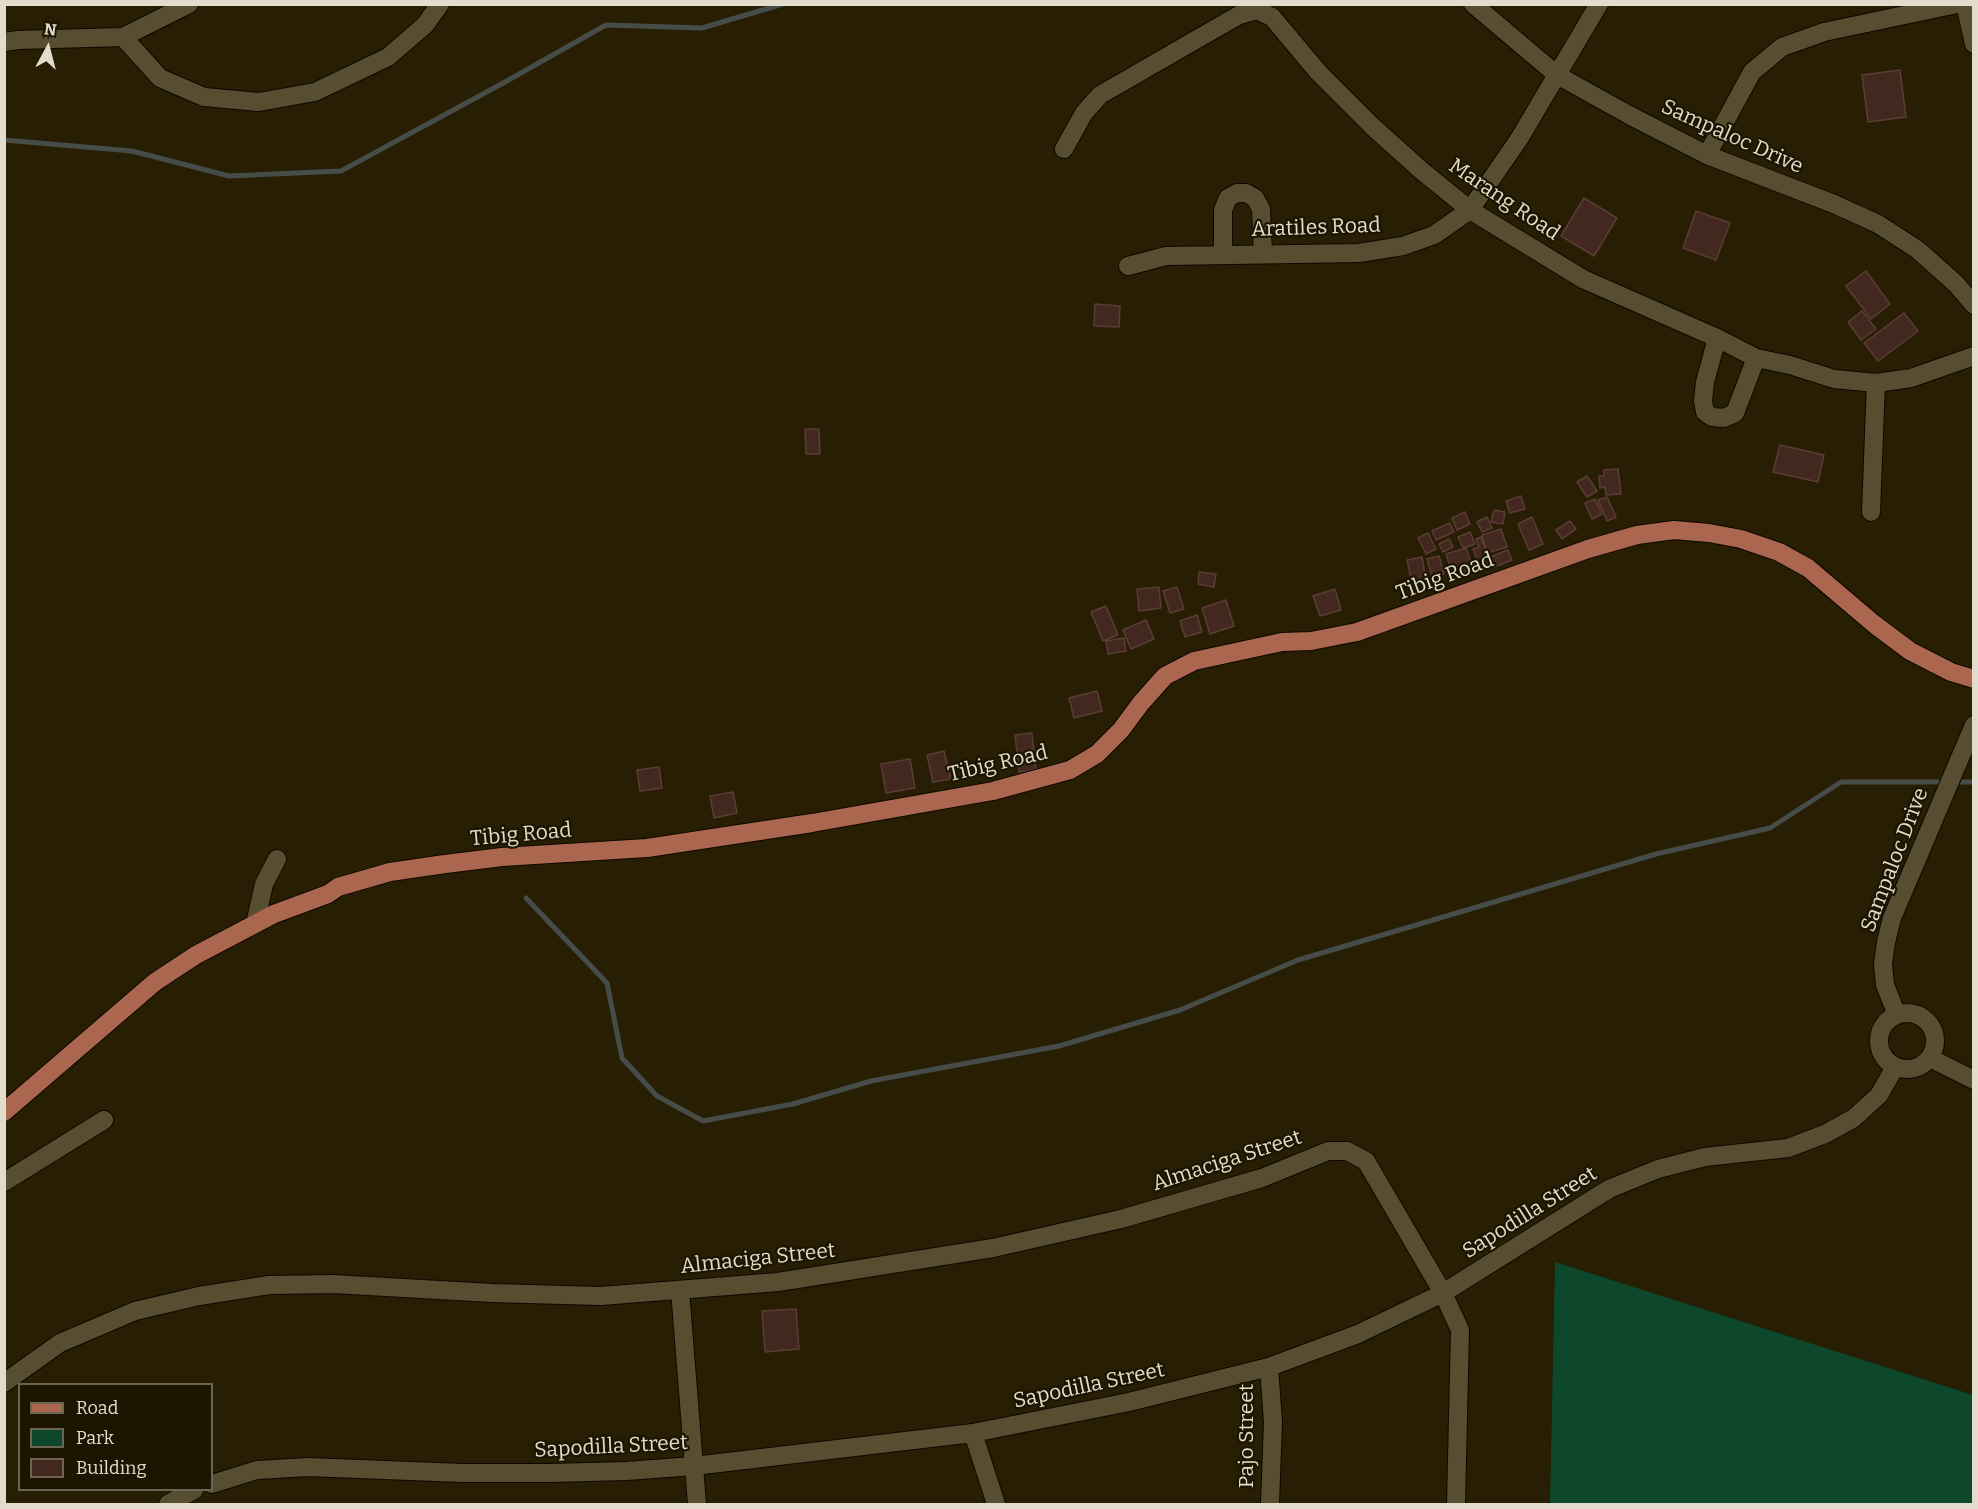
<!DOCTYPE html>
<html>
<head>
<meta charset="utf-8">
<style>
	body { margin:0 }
	#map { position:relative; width:1978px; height:1509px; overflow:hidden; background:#271e03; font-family:Bitter,serif }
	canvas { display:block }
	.frame { position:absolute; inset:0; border:6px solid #e1dccc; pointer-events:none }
	.legend { position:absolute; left:18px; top:1383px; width:195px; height:108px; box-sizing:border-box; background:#1d1500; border:2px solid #6b6552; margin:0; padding:8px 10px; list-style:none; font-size:18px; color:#e1dccc }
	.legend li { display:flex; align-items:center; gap:12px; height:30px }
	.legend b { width:30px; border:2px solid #6b6552 }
	.north { position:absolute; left:18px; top:18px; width:60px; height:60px; -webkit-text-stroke:4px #1d1500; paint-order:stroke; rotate:7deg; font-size:16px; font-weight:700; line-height:24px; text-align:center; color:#e1dccc }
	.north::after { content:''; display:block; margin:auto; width:21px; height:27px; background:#e1dccc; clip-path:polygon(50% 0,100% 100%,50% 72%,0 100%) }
</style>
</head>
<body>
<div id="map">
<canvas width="1978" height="1509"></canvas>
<div class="frame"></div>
<ul class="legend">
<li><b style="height:8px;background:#aa664f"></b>Road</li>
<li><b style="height:16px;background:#0d482c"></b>Park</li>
<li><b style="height:16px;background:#43281f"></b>Building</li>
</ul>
<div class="north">N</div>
</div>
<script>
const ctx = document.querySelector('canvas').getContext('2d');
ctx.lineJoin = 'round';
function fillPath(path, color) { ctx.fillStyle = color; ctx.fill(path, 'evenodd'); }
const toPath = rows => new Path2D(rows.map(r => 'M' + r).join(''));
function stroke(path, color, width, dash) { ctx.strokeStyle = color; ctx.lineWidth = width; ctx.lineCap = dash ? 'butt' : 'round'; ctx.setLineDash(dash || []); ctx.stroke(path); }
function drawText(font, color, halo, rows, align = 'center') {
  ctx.font = font + ' Bitter,serif'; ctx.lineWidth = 4.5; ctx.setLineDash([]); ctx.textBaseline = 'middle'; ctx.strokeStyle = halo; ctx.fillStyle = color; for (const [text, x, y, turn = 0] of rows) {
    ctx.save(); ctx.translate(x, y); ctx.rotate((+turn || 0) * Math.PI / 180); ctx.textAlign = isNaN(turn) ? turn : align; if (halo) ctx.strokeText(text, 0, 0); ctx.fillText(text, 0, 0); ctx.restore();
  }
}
const green = toPath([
	[1555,1262,1973,1395,1973,1504,1550,1504]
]);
const stream = toPath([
	[4,140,132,151,229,176,341,171,505,82,606,25,702,28,783,4],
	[1954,782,1974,782],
	[526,898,607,983,622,1058,657,1096,703,1121,793,1104,871,1081,1059,1046,1180,1010,1298,960,1656,854,1770,828,1841,782,1945,782]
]);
const building = toPath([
	[1900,70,1906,117,1868,122,1862,75,1900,70],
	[1584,198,1617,218,1594,256,1561,236,1584,198],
	[1696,211,1730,223,1716,260,1683,248,1696,211],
	[1866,271,1890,304,1871,319,1846,286,1866,271],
	[1095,304,1120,306,1119,327,1094,326,1095,304],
	[1862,311,1876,329,1861,340,1848,322,1862,311],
	[1904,313,1918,331,1878,361,1864,343,1904,313],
	[805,429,819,429,820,454,806,454,805,429],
	[1780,445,1824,455,1818,482,1773,472,1780,445],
	[1618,469,1621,494,1606,495,1605,487,1600,488,1599,476,1604,476,1604,470,1618,469],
	[1587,476,1597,491,1587,497,1577,482,1587,476],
	[1521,496,1525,509,1510,513,1506,501,1521,496],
	[1607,497,1616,517,1607,521,1598,500,1607,497],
	[1595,499,1602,514,1592,519,1585,503,1595,499],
	[1494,510,1505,512,1503,524,1491,522,1494,510],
	[1465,512,1470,524,1457,530,1452,518,1465,512],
	[1487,517,1492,528,1482,532,1477,522,1487,517],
	[1532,517,1543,544,1529,550,1518,524,1532,517],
	[1570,521,1576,529,1562,539,1556,530,1570,521],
	[1450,523,1454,532,1436,540,1432,531,1450,523],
	[1501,529,1507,547,1487,553,1482,535,1501,529],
	[1470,532,1475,544,1463,548,1458,537,1470,532],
	[1428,533,1436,549,1426,554,1418,538,1428,533],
	[1481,537,1492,566,1481,570,1473,549,1479,547,1476,539,1481,537],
	[1449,539,1453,547,1443,552,1439,544,1449,539],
	[1466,548,1473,569,1453,576,1446,554,1466,548],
	[1508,550,1512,560,1494,567,1490,557,1508,550],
	[1439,556,1444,574,1432,577,1427,559,1439,556],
	[1422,557,1426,580,1412,583,1407,560,1422,557],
	[1199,572,1216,574,1214,587,1198,584,1199,572],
	[1159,587,1161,608,1139,611,1137,589,1159,587],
	[1177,587,1184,609,1170,613,1163,591,1177,587],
	[1335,589,1341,610,1320,616,1313,596,1335,589],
	[1226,600,1234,626,1210,634,1202,608,1226,600],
	[1106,606,1118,635,1103,641,1091,612,1106,606],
	[1197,615,1202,632,1185,637,1180,621,1197,615],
	[1146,620,1154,639,1131,649,1123,630,1146,620],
	[1124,638,1126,651,1108,654,1106,641,1124,638],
	[1097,691,1102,711,1074,718,1069,698,1097,691],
	[1032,733,1036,770,1019,772,1015,735,1032,733],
	[944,751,951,779,933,782,927,755,944,751],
	[910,759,915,788,886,793,881,764,910,759],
	[659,767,662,788,640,791,637,770,659,767],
	[733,792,737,813,714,818,710,796,733,792],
	[796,1309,799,1349,765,1352,762,1311,796,1309]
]);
const minor = toPath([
	[1473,4,1557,75,1629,115,1707,155,1834,204,1878,224,1918,250,1956,284,1974,305],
	[1965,4,1974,44],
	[123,37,160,78,204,97,259,102,315,92,388,57,425,25,440,4],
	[4,42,18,40,123,37,189,4],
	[1064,149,1084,113,1100,95,1239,15,1257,10,1272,17,1318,72,1373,127,1422,171,1470,210,1583,279,1717,338,1756,358,1790,365,1834,379,1876,383,1911,378,1974,356],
	[1707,155,1752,72,1782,47,1824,32,1957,4],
	[1223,254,1223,210,1228,198,1237,193,1246,193,1255,198,1261,209,1263,254],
	[1128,266,1166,256,1359,253,1403,246,1434,235,1470,210,1519,139,1599,4],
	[1717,338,1705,382,1703,401,1705,412,1712,417,1724,418,1735,413,1756,358],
	[1871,512,1876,383],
	[255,924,264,884,277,859],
	'1879 1041a28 28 0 1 1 56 0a28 28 0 1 1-56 0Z',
	[1897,1015,1885,985,1883,964,1886,942,1892,918,1974,725],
	[1930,1058,1974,1080],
	[4,1182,104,1120],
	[680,1290,697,1504],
	[1269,1367,1273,1422,1270,1504],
	[4,1383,60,1343,135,1311,199,1296,269,1285,333,1284,492,1293,601,1296,778,1282,993,1248,1121,1219,1262,1178,1328,1151,1347,1151,1366,1161,1443,1293,1460,1330,1456,1504],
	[973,1433,996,1504],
	[212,1484,257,1470,308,1467,462,1473,551,1473,626,1471,694,1466,973,1433,1129,1402,1269,1367,1358,1334,1443,1293,1609,1189,1658,1169,1705,1157,1788,1148,1825,1134,1854,1118,1879,1095,1895,1067],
	[168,1504,194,1490]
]);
const major = toPath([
	[4,1112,155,982,196,955,274,914,328,894,338,887,390,872,445,864,502,857,647,848,812,823,993,791,1070,770,1097,754,1121,730,1141,703,1165,676,1194,661,1282,642,1311,641,1357,632,1588,549,1637,535,1674,530,1709,533,1741,539,1779,552,1808,568,1874,624,1910,651,1951,672,1974,679]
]);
const streetNames = [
	["Sampaloc Drive",1732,137,24],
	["Marang Road",1504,200,34],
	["Aratiles Road",1316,228,-2],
	["Tibig Road",1445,577,-20],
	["Tibig Road",998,764,-13],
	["Tibig Road",521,835,-5],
	["Sampaloc Drive",1895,860,-69],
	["Almaciga Street",1227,1161,-18],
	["Sapodilla Street",1530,1213,-32],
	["Almaciga Street",758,1259,-6],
	["Sapodilla Street",1089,1386,-12],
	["Pajo Street",1247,1436,-90],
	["Sapodilla Street",611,1447,-3]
];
fillPath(green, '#0d482c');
stroke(stream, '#464c48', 5);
fillPath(building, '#43281f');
stroke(building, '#5b3d35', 1.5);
stroke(minor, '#0f0800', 20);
stroke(major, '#0f0800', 20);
stroke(minor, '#574e32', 18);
stroke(major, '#aa664f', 18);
drawText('21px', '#e1dccc', '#1d1500', streetNames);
</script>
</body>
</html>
